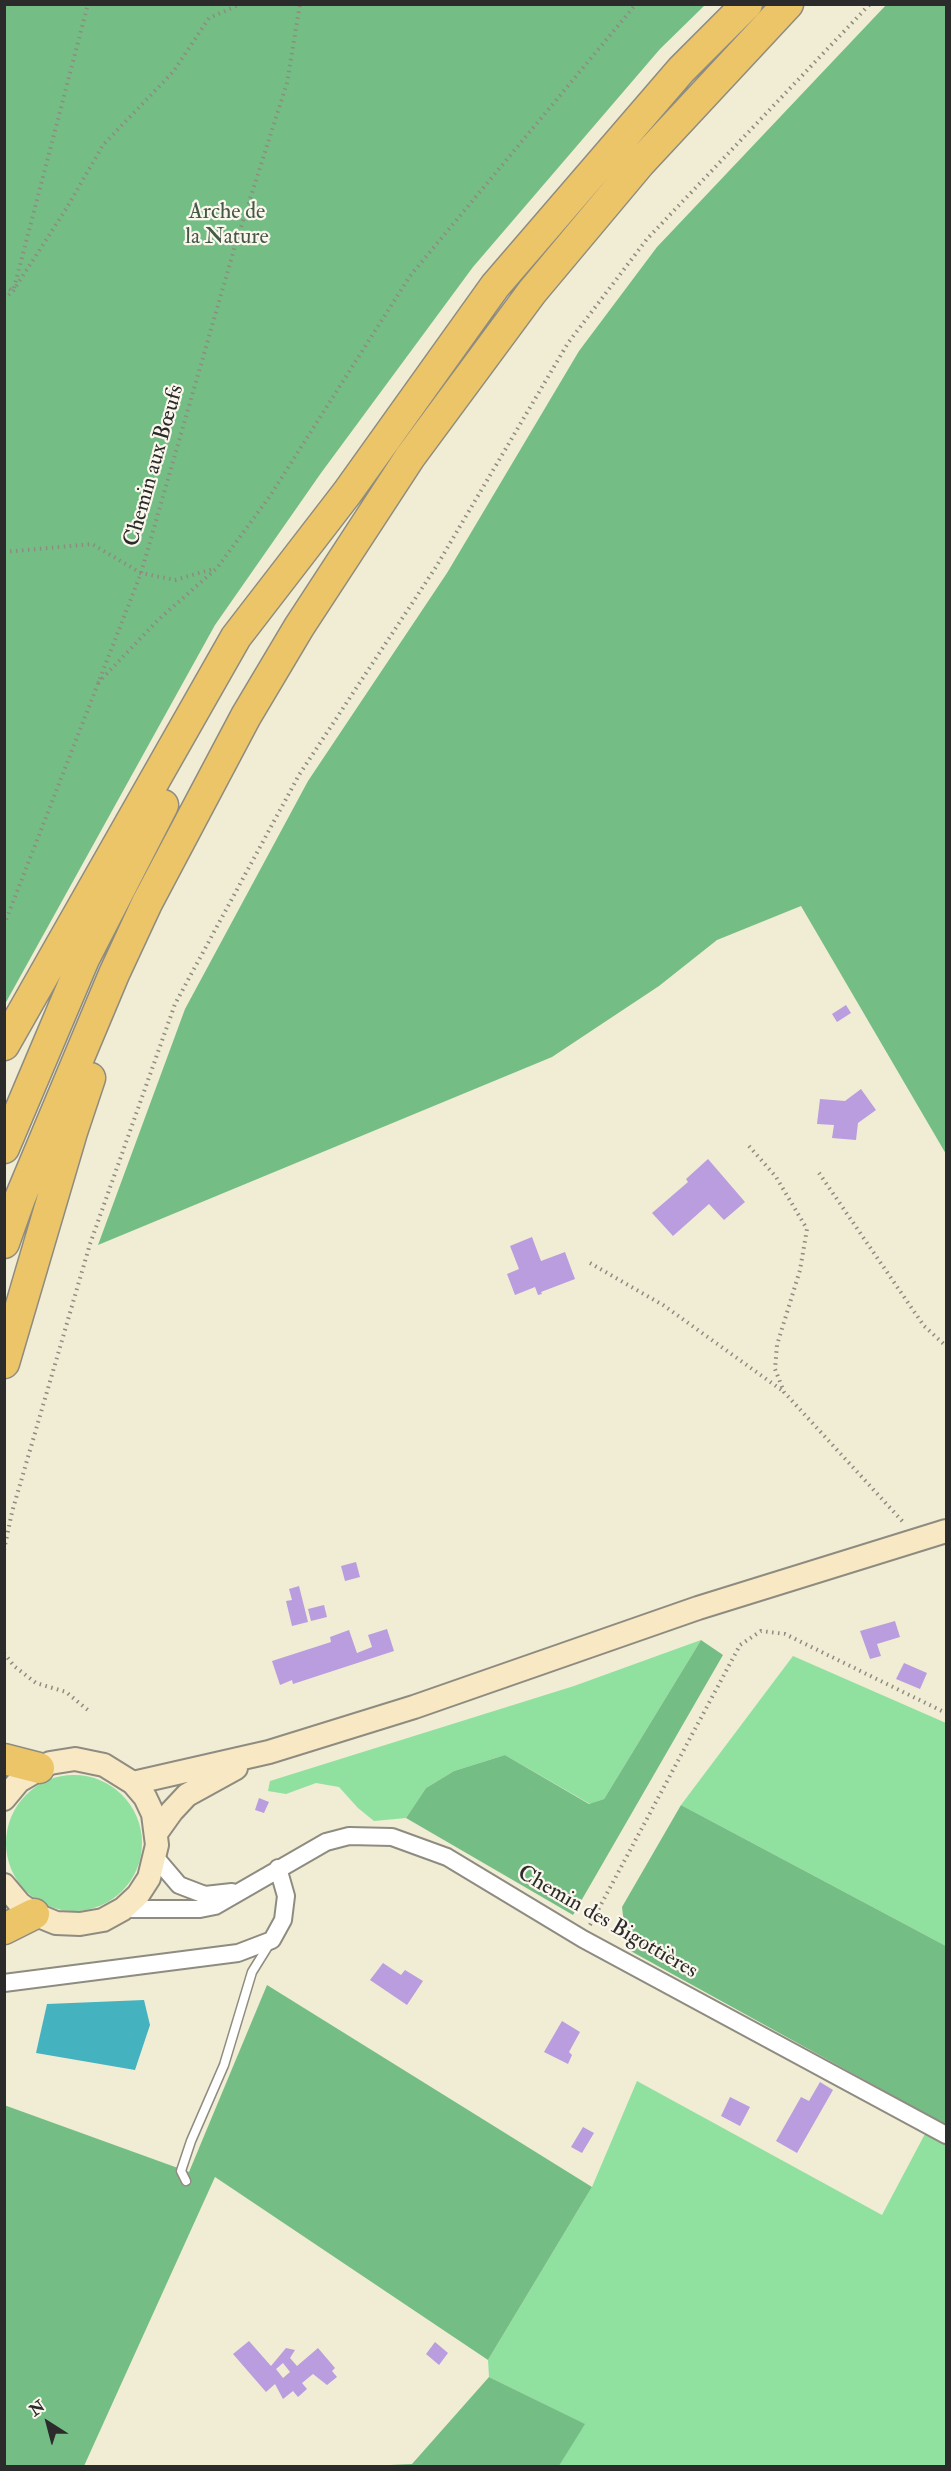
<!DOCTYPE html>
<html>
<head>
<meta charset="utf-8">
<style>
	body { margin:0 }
	#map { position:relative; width:951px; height:2471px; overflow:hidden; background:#f1ecd4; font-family:"IM FELL Double Pica",serif }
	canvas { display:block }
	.frame { position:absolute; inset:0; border:6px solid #2b2b2b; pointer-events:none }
	.north { position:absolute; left:18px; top:2393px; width:60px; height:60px; -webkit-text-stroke:4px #fbf7ec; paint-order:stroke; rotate:324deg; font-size:16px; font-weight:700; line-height:24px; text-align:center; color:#2b2b2b }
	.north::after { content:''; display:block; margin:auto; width:21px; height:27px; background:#2b2b2b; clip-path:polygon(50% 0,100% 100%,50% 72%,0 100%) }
</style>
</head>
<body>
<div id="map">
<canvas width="951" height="2471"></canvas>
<div class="frame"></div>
<div class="north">N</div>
</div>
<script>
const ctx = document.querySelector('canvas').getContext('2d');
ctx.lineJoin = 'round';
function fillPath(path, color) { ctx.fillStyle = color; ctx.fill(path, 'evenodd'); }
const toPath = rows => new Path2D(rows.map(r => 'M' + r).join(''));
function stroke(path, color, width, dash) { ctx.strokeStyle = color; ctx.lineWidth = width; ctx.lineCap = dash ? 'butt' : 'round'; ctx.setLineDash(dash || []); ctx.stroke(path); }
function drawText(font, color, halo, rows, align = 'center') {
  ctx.font = font + ' "IM FELL Double Pica",serif'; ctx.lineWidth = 4.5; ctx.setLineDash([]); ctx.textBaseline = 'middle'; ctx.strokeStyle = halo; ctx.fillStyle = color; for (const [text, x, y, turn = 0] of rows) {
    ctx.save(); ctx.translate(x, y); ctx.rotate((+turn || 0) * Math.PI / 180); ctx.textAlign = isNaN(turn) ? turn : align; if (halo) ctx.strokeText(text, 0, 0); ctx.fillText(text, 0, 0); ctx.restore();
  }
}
const green = toPath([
	[701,1640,604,1799,590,1804,505,1755,454,1771,426,1788,406,1818,374,1821,358,1808,339,1787,316,1783,286,1794,268,1791,270,1781,574,1686],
	[793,1656,946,1723,946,1946,681,1805],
	'6 1843a68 68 0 1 1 136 0a68 68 0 1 1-136 0Z',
	[637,2081,882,2215,926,2132,946,2144,946,2466,559,2466,584,2424,489,2377,488,2360,592,2187]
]);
const forest = toPath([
	[5,4,705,5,660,49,473,267,321,473,215,625,5,1004],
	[887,4,946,5,946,1154,801,906,717,940,659,986,552,1057,98,1245,185,1009,308,781,447,573,579,351,657,247],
	[701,1640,723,1655,573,1915,406,1818,426,1788,454,1771,505,1755,589,1804,604,1799],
	[681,1805,946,1946,946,2125,627,1949,622,1907],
	[267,1985,592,2187,488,2360,215,2177,84,2466,5,2466,4,2105,189,2172],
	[489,2377,585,2424,559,2466,368,2466,412,2464]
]);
const water = toPath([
	[144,2000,150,2025,135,2070,36,2053,47,2004]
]);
const building = toPath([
	[846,1005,851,1013,837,1022,832,1014],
	[861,1089,876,1110,858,1123,856,1140,832,1138,834,1125,817,1124,820,1099,845,1101],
	[708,1159,745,1202,724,1220,709,1204,673,1236,652,1213,688,1182,686,1179],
	[532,1237,541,1261,565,1252,575,1279,541,1292,542,1294,538,1295,535,1287,515,1295,507,1274,519,1269,510,1246],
	[356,1562,360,1577,345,1581,341,1566],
	[299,1586,308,1622,292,1626,286,1601,292,1600,289,1589],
	[324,1605,327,1617,311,1621,308,1609],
	[895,1621,900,1637,877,1644,881,1656,870,1659,860,1631],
	[387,1629,394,1651,293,1684,292,1680,280,1685,272,1661,331,1642,330,1637,349,1630,357,1653,372,1647,368,1635],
	[904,1663,927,1673,920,1689,896,1679],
	[259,1798,269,1802,264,1813,255,1810],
	[383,1963,401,1975,405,1970,423,1981,407,2005,370,1980],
	[562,2021,580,2032,569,2052,572,2055,568,2064,544,2052],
	[820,2082,833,2090,797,2153,776,2141,801,2097,809,2101],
	[730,2097,750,2107,740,2126,721,2116],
	[583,2127,594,2133,582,2153,571,2147],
	[249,2341,271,2366,286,2348,295,2350,290,2358,297,2366,318,2348,335,2368,332,2371,337,2377,327,2385,313,2374,302,2383,307,2389,298,2397,293,2391,283,2399,275,2384,266,2392,233,2354],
	[283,2363,290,2372,283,2378,276,2369],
	[435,2342,448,2353,439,2365,426,2354]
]);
const path = toPath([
	[4,286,13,291],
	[14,288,88,4],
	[4,299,13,291,66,209,103,145,173,72,209,18,241,4],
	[4,552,92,544,141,573,175,580,213,569],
	[98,683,158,620,217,568,270,496,410,276,636,4],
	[4,925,141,573,235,246,287,83,300,4],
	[749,1146,776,1177,807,1229,800,1270,777,1345,775,1369,784,1392,904,1523],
	[819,1173,924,1326,946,1346],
	[590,1263,663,1305,783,1391],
	[4,1550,12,1512,90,1244,175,1004,299,775,436,567,568,343,647,239,870,4],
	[4,1653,14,1666,36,1683,66,1692,89,1711],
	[590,1925,740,1645,761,1631,785,1634,946,1713]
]);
const lane = toPath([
	[186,2181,181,2171,191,2141,224,2065,252,1972,270,1943]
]);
const street = toPath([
	[156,1858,179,1885,205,1895,232,1892],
	[123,1909,200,1909,215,1906,326,1842,349,1836,392,1837,447,1857,583,1939,946,2135],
	[4,1983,238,1953,272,1940,283,1920,286,1896,278,1868]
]);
const secondary = toPath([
	[133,1783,269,1752,414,1707,698,1608,946,1531],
	[4,1799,19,1781,50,1763,75,1759,104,1765,133,1783,145,1797,153,1814,157,1845,149,1878,138,1895,123,1909,103,1920,80,1924,56,1923,34,1914,20,1904,4,1885],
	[157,1832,172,1811,187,1795,236,1768]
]);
const highway = toPath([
	[4,1045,236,637,347,493,495,286,681,70,747,4],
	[4,1148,84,959,163,805],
	[4,1243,20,1198,114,974,147,903,246,716,299,627,410,457,532,292,640,163,788,4],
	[4,1363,72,1132,90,1078],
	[4,1759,39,1768],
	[4,1929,34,1914]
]);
const parkNames = [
	["Arche de",227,213],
	["la Nature",227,238]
];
const streetNames = [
	["Chemin aux Bœufs",155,466,-74],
	["Chemin des Bigottières",607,1923,30]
];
fillPath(green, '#90e09f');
fillPath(forest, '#74be86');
fillPath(water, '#44b2bf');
fillPath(building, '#b99ddf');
stroke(lane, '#8e8c80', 11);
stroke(street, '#8e8c80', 20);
stroke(secondary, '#8e8c80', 26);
stroke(highway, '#8e8c80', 33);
stroke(path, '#8e8c80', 4, [1.5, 4.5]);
stroke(lane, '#fff', 8);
stroke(street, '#fff', 16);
stroke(secondary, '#f8e8c3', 22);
stroke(highway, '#edc569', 30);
drawText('22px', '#445848', '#fbf7ec', parkNames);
drawText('22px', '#2b2b2b', '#fbf7ec', streetNames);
</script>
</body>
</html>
